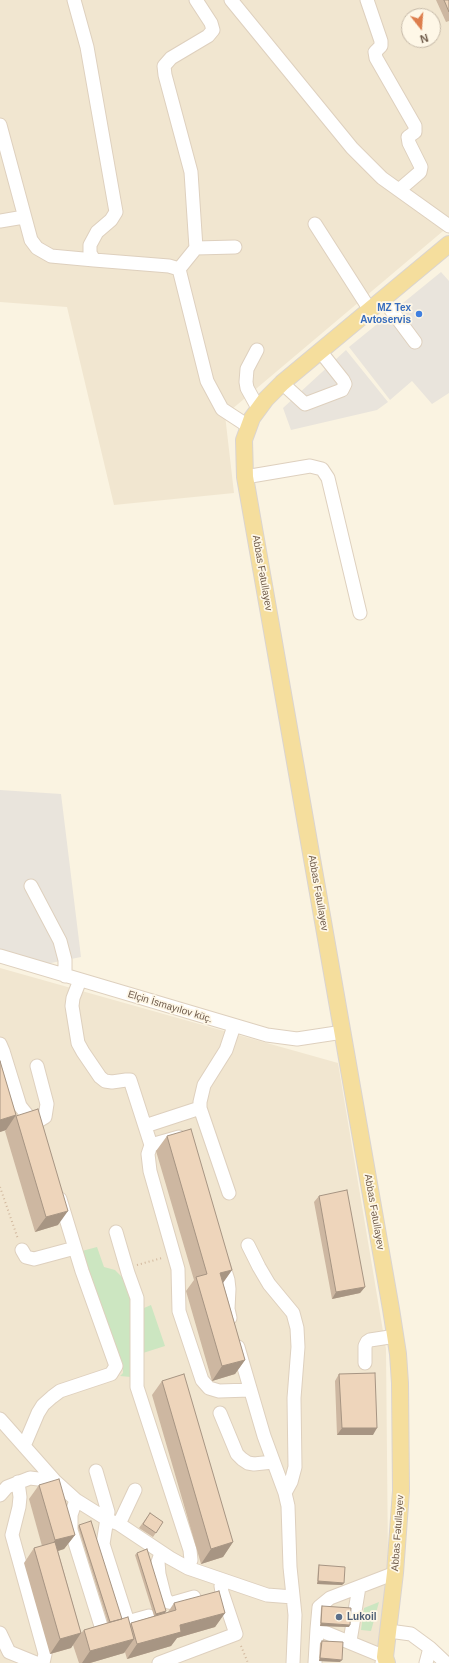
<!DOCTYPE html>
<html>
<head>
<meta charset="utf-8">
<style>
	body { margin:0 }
	#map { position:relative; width:449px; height:1663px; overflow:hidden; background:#faf3e1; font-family:Helvetica,sans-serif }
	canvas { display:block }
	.north { position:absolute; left:401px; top:8px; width:40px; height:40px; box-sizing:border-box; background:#fef7e7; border:1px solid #c5b9a8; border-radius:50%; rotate:163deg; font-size:11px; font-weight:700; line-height:16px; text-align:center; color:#6f5b4a }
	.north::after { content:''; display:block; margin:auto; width:14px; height:18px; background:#dd7e4d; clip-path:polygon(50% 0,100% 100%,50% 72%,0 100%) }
</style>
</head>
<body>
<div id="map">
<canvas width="449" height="1663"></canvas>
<div class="north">N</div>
</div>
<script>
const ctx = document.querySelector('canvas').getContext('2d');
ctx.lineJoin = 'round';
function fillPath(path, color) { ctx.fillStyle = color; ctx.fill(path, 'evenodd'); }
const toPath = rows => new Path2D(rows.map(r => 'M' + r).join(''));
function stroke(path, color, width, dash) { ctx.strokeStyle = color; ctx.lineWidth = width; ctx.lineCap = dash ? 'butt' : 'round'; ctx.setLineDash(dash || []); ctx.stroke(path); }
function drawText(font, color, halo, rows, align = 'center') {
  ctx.font = font + ' Helvetica,sans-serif'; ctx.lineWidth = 3.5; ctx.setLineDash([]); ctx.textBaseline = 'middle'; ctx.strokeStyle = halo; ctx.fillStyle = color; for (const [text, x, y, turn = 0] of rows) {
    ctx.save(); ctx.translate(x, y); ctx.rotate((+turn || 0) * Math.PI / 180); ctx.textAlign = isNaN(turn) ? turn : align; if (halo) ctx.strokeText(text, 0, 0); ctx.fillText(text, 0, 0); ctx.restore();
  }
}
const residential = toPath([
	[0,0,449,0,449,226,225,415,234,493,114,505,67,307,0,302],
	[409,16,433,16,433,40,409,40],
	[0,968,338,1063,386,1349,388,1562,391,1648,394,1663,0,1663]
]);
const industrial = toPath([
	[441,272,449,281,449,393,432,404,412,381,390,400,349,347],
	[346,350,388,402,377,410,291,430,283,408],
	[0,790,61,794,81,957,46,964,0,951]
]);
const green = toPath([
	[97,1247,104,1267,115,1270,126,1281,131,1291,131,1377,120,1376,123,1373,123,1365,89,1274,82,1251],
	[151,1305,165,1346,143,1353,144,1308],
	[379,1602,371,1631,361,1630,364,1608]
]);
const path = toPath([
	[0,1187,18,1239],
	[137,1265,162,1258],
	[241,1646,248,1663]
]);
const minor = toPath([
	[74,0,87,47,116,212,111,220,97,232,90,245,90,253,94,260,169,266,179,269,207,381,222,409,248,426],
	[231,0,352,148,382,178,449,226],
	[367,0,381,41,381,46,375,52,376,58,415,126,415,132,408,137,409,143,421,167,420,172,399,190],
	[0,125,31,240,37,248,51,256,94,260],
	[0,221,24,217],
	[315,224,370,310],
	[196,248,235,247],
	[179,269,196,248,191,172,165,75,164,66,171,58,208,36,213,30,211,23,196,0],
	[383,299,415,342],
	[257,350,247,369,246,382,247,388,258,408],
	[282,383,305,404,342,390,345,384,343,380,320,351],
	[245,477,310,466,322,469,328,478,360,613],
	[31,886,60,941,65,960,65,976],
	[0,956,267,1035,297,1039,343,1032],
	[80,980,73,998,72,1006,78,1043,83,1052,100,1077,105,1081,112,1082,126,1080,130,1080,131,1083,151,1145,148,1154,150,1171,178,1269,179,1311,202,1380,209,1388,219,1391,250,1390],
	[0,1044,3,1051,20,1106,36,1126],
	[35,1123,45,1117,47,1104,37,1066],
	[145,1126,200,1108],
	[151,1145,179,1137],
	[229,1193,200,1108,200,1102,204,1085,226,1050,234,1026],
	[116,1232,128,1273,137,1298,137,1387,190,1550,191,1560,188,1568],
	[248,1245,259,1267,269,1284,293,1313,297,1328,298,1347,294,1398,295,1467,291,1482,285,1493],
	[22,1250,26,1257,34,1259,75,1248],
	[222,1261,228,1280,229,1289,228,1309,230,1318],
	[238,1347,264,1436,285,1493,288,1506,290,1567,295,1615,293,1663],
	[365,1363,365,1346,367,1342,370,1340,396,1336],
	[220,1413,237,1454,242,1459,248,1463,254,1464,273,1462],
	[0,1419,55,1481,76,1500,108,1520,119,1524,170,1558,188,1568,267,1595,293,1597],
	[24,1446,38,1413,43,1405,52,1397,60,1391,111,1374,116,1366,82,1271,60,1199],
	[96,1471,108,1512,103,1544,127,1619,131,1621,149,1616],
	[18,1482,20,1497,19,1507,12,1535,45,1654,43,1663],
	[0,1495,7,1487,30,1478,55,1481],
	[76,1500,71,1515,71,1530,101,1626],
	[119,1524,135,1490],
	[161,1553,158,1562,159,1574,165,1598,168,1602,173,1603,194,1597],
	[389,1631,411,1634,430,1648,446,1663],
	[0,1633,9,1652,36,1663],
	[350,1641,359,1587],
	[159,1663,236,1634,222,1592,221,1586,223,1580],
	[315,1663,317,1629],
	[382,1663,385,1657,317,1629,319,1607,330,1598,395,1573],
	[426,1663,430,1648]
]);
const major = toPath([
	[387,1663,385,1657,395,1573,401,1491,400,1383,398,1354,391,1309,245,477,244,440,252,418,266,399,282,383,449,244]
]);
const wall = toPath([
	[436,0,449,0,449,21,446,22],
	[0,1061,16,1116,58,1225,35,1232,5,1131,6,1130,0,1132],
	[167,1136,232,1270,223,1283,245,1360,235,1374,212,1381,186,1291,194,1280,156,1151],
	[319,1196,365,1287,360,1293,332,1299,314,1202],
	[339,1374,373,1435,337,1435,335,1381],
	[162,1381,233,1542,223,1557,201,1564,152,1395],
	[39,1485,75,1535,64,1549,58,1551,81,1633,84,1630,108,1623,78,1527,79,1525,122,1619,130,1624,131,1623,154,1616,135,1555,137,1553,166,1611,165,1613,168,1612,174,1603,225,1613,215,1627,177,1638,171,1646,127,1659,125,1652,124,1653,90,1663,79,1663,73,1645,71,1648,50,1654,24,1563,34,1548,42,1546,29,1499],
	[150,1513,163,1522,153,1537,139,1528],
	[319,1565,344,1583,342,1585,317,1584,318,1568],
	[322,1606,349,1627,320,1626,321,1608],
	[322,1641,340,1662,319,1661,320,1643]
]);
const shadedWall = toPath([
	[16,1115,6,1130,0,1132,0,1120],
	[68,1211,58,1225,35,1232,46,1217],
	[232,1270,222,1284,220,1273],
	[365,1287,360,1293,332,1299,336,1292],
	[245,1360,235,1374,212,1381,222,1366],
	[342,1428,377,1428,373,1435,337,1435],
	[75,1535,64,1549,45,1555,55,1540],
	[233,1542,223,1557,201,1564,211,1549],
	[318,1581,344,1583,342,1585,317,1584],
	[166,1611,165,1613,154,1616,156,1614],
	[225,1613,215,1627,177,1638,171,1646,127,1659,137,1644,180,1625],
	[321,1623,350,1625,349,1627,320,1626],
	[81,1633,71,1648,50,1654,60,1639],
	[134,1639,124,1653,90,1663,82,1663,90,1651],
	[320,1658,342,1660,340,1662,319,1661]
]);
const building = toPath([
	[444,0,449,0,449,12,444,0],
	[0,1061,16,1115,0,1120,0,1061],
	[38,1109,68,1211,46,1217,16,1116,38,1109],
	[191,1129,232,1270,220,1273,245,1360,222,1366,196,1277,207,1274,167,1136,191,1129],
	[347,1190,365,1287,336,1292,319,1196,347,1190],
	[375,1373,377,1428,342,1428,339,1374,375,1373],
	[184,1374,233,1542,211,1549,162,1381,184,1374],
	[59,1479,75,1535,55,1540,39,1485,59,1479],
	[150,1513,163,1522,156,1533,143,1524,150,1513],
	[91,1521,122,1619,110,1622,79,1525,91,1521],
	[55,1542,81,1633,60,1639,34,1548,55,1542],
	[147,1549,166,1611,156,1614,137,1553,147,1549],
	[319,1565,345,1567,344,1583,318,1581,319,1565],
	[219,1591,225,1613,180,1625,181,1632,137,1644,131,1623,176,1610,174,1603,219,1591],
	[322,1606,351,1608,350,1625,321,1623,322,1606],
	[128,1617,134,1639,90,1651,84,1630,128,1617],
	[322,1641,343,1642,342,1660,320,1658,322,1641]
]);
const markers = [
	[419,314,4,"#3f7fe0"],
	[339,1617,4,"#5c6f8a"]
];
const shopNames = [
	["MZ Tex",411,308],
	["Avtoservis",411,320]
];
const streetNames = [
	["Abbas Fətullayev",262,573,80],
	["Abbas Fətullayev",318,893,80],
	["Elçin İsmayılov küç.",170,1007,17],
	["Abbas Fətullayev",374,1212,80],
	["Abbas Fətullayev",398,1533,-86]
];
const serviceNames = [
	["Lukoil",347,1617]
];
fillPath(residential, '#f1e6d0');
fillPath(industrial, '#e9e4dc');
fillPath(green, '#cce6c1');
stroke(minor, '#ded0be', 15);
stroke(major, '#dad4d0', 18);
stroke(path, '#d2b89e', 2, [1, 3]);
stroke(minor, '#fff', 13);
stroke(major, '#f5de9d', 16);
fillPath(wall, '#cdb7a1');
fillPath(shadedWall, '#a79583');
fillPath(building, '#eed5bb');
stroke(building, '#a79583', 1);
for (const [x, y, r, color] of markers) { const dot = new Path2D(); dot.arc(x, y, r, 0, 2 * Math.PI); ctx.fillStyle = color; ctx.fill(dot); stroke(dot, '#fef7e7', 1.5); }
drawText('bold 10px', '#366cbe', '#fef7e7', shopNames, 'right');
drawText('10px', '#6f5b4a', '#fef7e7', streetNames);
drawText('bold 10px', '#4e5e75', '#fef7e7', serviceNames, 'left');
</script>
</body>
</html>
